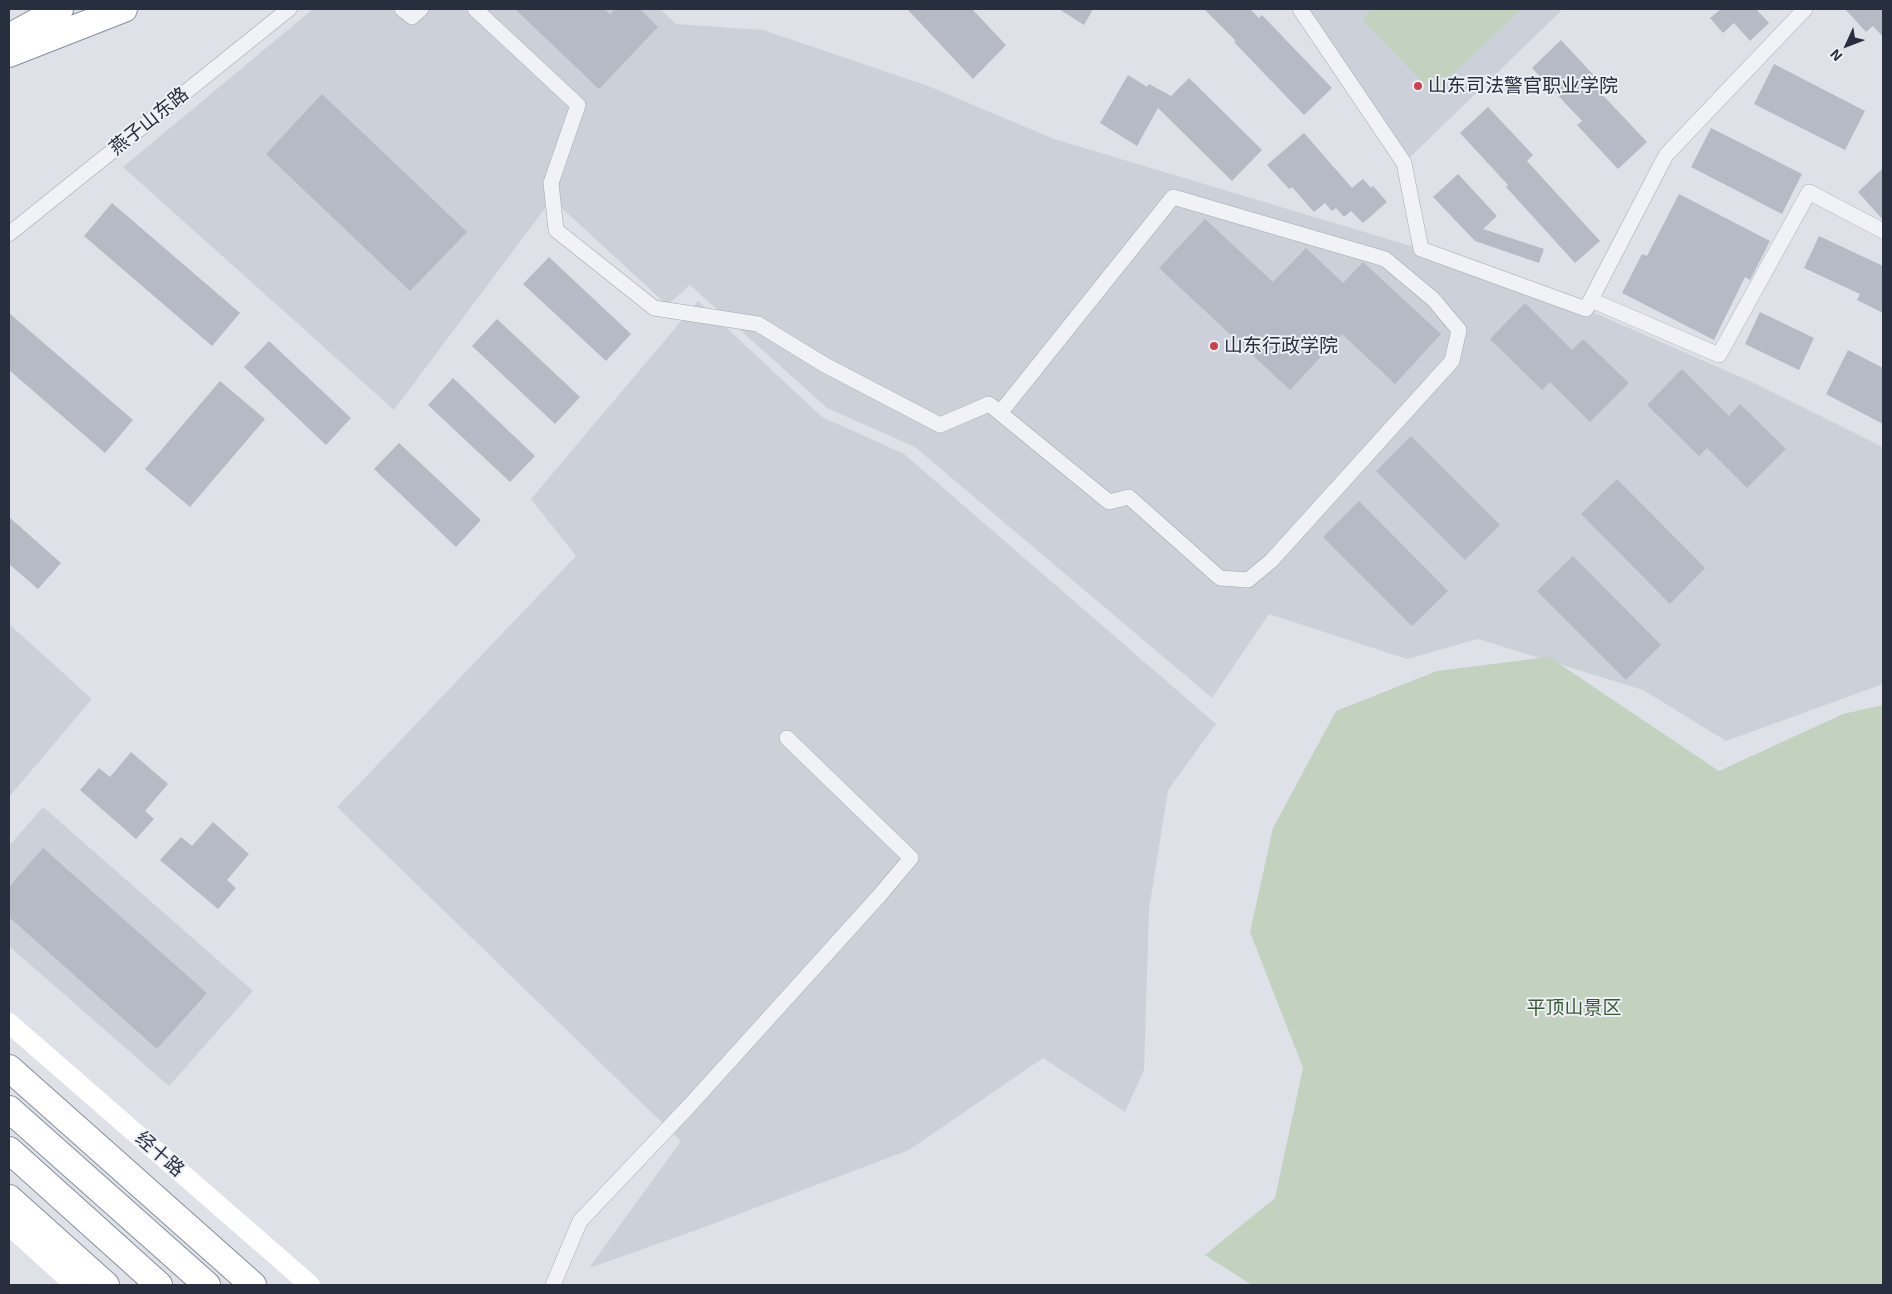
<!DOCTYPE html>
<html>
<head>
<meta charset="utf-8">
<style>
	body { margin:0 }
	#map { position:relative; width:1892px; height:1294px; overflow:hidden; background:#dee1e7; font-family:"Exo 2",sans-serif }
	canvas { display:block }
	.frame { position:absolute; inset:0; border:10px solid #272e3e; pointer-events:none }
	.north { position:absolute; left:1822px; top:20px; width:50px; height:50px; -webkit-text-stroke:4px #edf0f5; paint-order:stroke; rotate:227deg; font-size:14px; font-weight:700; line-height:20px; text-align:center; color:#272e3e }
	.north::after { content:''; display:block; margin:auto; width:18px; height:22px; background:#272e3e; clip-path:polygon(50% 0,100% 100%,50% 72%,0 100%) }
</style>
</head>
<body>
<div id="map">
<canvas width="1892" height="1294"></canvas>
<div class="frame"></div>
<div class="north">N</div>
</div>
<script>
const ctx = document.querySelector('canvas').getContext('2d');
ctx.lineJoin = 'round';
function fillPath(path, color) { ctx.fillStyle = color; ctx.fill(path, 'evenodd'); }
const toPath = rows => new Path2D(rows.map(r => 'M' + r).join(''));
function stroke(path, color, width, dash) { ctx.strokeStyle = color; ctx.lineWidth = width; ctx.lineCap = dash ? 'butt' : 'round'; ctx.setLineDash(dash || []); ctx.stroke(path); }
function drawText(font, color, halo, rows, align = 'center') {
  ctx.font = font + ' "Exo 2","Noto Sans SC",sans-serif'; ctx.lineWidth = 4; ctx.setLineDash([]); ctx.textBaseline = 'middle'; ctx.strokeStyle = halo; ctx.fillStyle = color; for (const [text, x, y, turn = 0] of rows) {
    ctx.save(); ctx.translate(x, y); ctx.rotate((+turn || 0) * Math.PI / 180); ctx.textAlign = isNaN(turn) ? turn : align; if (halo) ctx.strokeText(text, 0, 0); ctx.fillText(text, 0, 0); ctx.restore();
  }
}
const built = toPath([
	[313,9,660,9,676,24,763,30,928,86,1054,139,1421,249,1586,309,1754,383,1883,447,1883,684,1726,741,1643,690,1478,639,1407,659,1269,614,1212,698,915,447,827,408,690,285,667,305,552,199,394,410,123,167],
	[1300,9,1563,9,1404,163],
	[698,301,822,417,904,454,1216,724,1168,790,1149,909,1144,1070,1125,1112,1043,1058,909,1150,691,1232,589,1268,681,1141,337,807,576,556,531,499],
	[9,624,92,699,9,797],
	[43,807,253,991,169,1086,9,946,9,846]
]);
const green = toPath([
	[1372,9,1521,9,1433,93,1362,19],
	[1549,657,1719,771,1843,714,1883,705,1883,1285,1252,1285,1205,1255,1275,1198,1303,1068,1250,932,1273,828,1336,711,1437,671]
]);
const building = toPath([
	[515,9,604,9,610,14,615,9,640,9,658,27,599,89],
	[907,9,972,9,1006,45,973,79],
	[1059,9,1093,9,1084,25],
	[1204,9,1250,9,1259,18,1262,15,1332,88,1304,115,1234,42,1236,41],
	[1721,9,1756,9,1769,23,1750,41,1734,23,1723,33,1710,18],
	[1845,9,1883,9,1883,37,1873,26,1866,32],
	[1561,40,1602,84,1597,89,1647,142,1618,169,1577,125,1582,121,1532,68],
	[1774,64,1865,111,1845,150,1754,104],
	[1128,75,1147,87,1149,84,1171,96,1189,78,1262,150,1232,181,1158,108,1137,146,1100,123],
	[322,94,467,232,410,291,266,154],
	[1488,107,1533,155,1527,161,1600,241,1575,263,1506,187,1508,185,1460,133],
	[1711,128,1802,174,1782,214,1691,167],
	[1304,133,1352,188,1363,179,1371,188,1373,186,1387,202,1363,223,1351,211,1344,217,1336,208,1332,211,1325,203,1314,212,1292,187,1289,189,1267,165],
	[1883,168,1883,220,1858,192],
	[1458,174,1497,216,1483,229,1544,249,1539,263,1475,241,1433,197],
	[1679,194,1770,241,1750,280,1745,277,1714,340,1622,293,1642,254,1647,256],
	[112,203,240,313,212,346,84,236],
	[1205,219,1273,282,1306,248,1343,283,1363,262,1364,263,1441,334,1395,384,1342,334,1290,390,1159,268],
	[1819,236,1883,266,1883,313,1857,300,1860,294,1804,268],
	[549,257,631,334,606,361,523,284],
	[1525,303,1572,350,1583,339,1629,383,1590,422,1550,382,1542,390,1490,339],
	[1760,312,1814,338,1799,370,1745,344],
	[9,313,133,420,105,453,9,370],
	[497,319,580,397,555,424,472,346],
	[269,341,351,418,326,445,244,367],
	[1848,350,1883,368,1883,424,1826,394],
	[1682,369,1729,416,1740,404,1786,449,1747,488,1707,448,1699,456,1647,405],
	[453,378,535,456,510,482,428,405],
	[220,381,265,419,190,507,145,469],
	[1411,436,1500,525,1465,560,1376,471],
	[399,443,481,520,456,547,374,469],
	[1617,479,1705,568,1670,604,1581,514],
	[1359,501,1448,591,1412,626,1323,537],
	[9,517,61,563,38,589,9,564],
	[1573,556,1661,645,1626,680,1537,591],
	[131,752,168,784,145,811,154,819,136,839,80,790,99,768,110,777],
	[213,822,249,854,227,880,236,888,218,909,160,860,181,837,192,846],
	[43,848,207,993,157,1049,9,917,9,887]
]);
const street = toPath([
	[402,9,412,17,421,9],
	[475,9,578,105,551,183,556,230,654,308,758,324,825,365,940,425,989,404,1109,502,1129,497,1220,578,1248,580,1271,561,1452,361,1459,330,1433,299,1385,259,1173,197,1000,413],
	[1300,9,1404,163,1421,249,1586,309,1666,155,1805,9],
	[9,234,289,9],
	[1591,300,1719,355,1809,192,1883,231],
	[553,1285,580,1221,690,1105,879,896,911,858,787,738]
]);
const secondary = toPath([
	[9,1023,310,1285],
	[9,1225,75,1285]
]);
const highway = toPath([
	[9,37,60,9],
	[9,54,124,9],
	[9,1068,253,1285],
	[9,1109,207,1285],
	[9,1150,159,1285],
	[9,1198,106,1285]
]);
const markers = [
	[1418,86,5,"#cd424f"],
	[1214,346,5,"#cd424f"]
];
const poiNames = [
	["山东司法警官职业学院",1428,86],
	["山东行政学院",1224,346]
];
const streetNames = [
	["燕子山东路",149,121,-39],
	["经十路",160,1154,41]
];
const parkNames = [
	["平顶山景区",1574,1008]
];
fillPath(built, '#ccd0d9');
fillPath(green, '#c3d1bf');
fillPath(building, '#b5bac4');
stroke(street, '#a3a8b1', 16);
stroke(highway, '#858e9e', 28);
stroke(street, '#f0f2f6', 15);
stroke(secondary, '#fff', 20);
stroke(highway, '#fff', 26);
for (const [x, y, r, color] of markers) { const dot = new Path2D(); dot.arc(x, y, r, 0, 2 * Math.PI); ctx.fillStyle = color; ctx.fill(dot); stroke(dot, '#edf0f5', 2); }
drawText('19px', '#272e3e', '#edf0f5', poiNames, 'left');
drawText('19px', '#272e3e', '#edf0f5', streetNames);
drawText('19px', '#3a5a34', '#edf0f5', parkNames);
</script>
</body>
</html>
